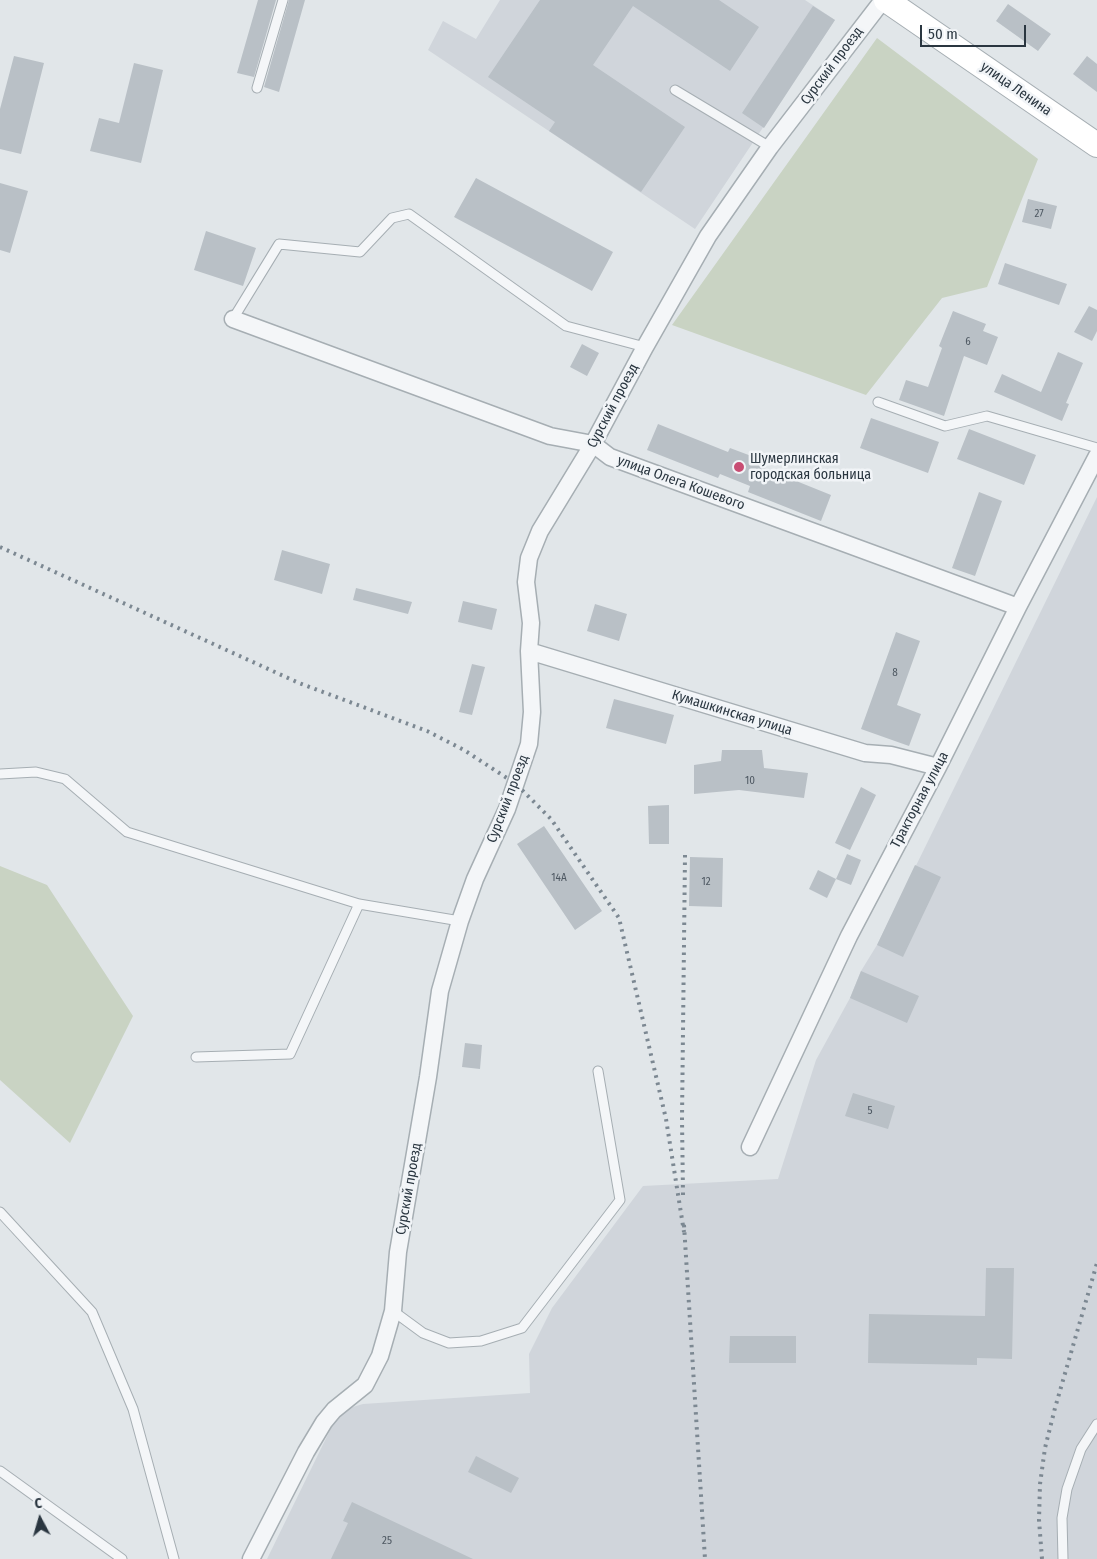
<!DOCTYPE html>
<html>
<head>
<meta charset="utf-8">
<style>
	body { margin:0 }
	#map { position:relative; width:1097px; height:1559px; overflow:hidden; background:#e1e6e9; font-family:"Fira Sans Condensed",sans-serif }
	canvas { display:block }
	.north { position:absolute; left:15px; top:1494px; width:50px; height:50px; -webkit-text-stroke:4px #f1f4f7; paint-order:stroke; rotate:354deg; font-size:14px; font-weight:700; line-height:20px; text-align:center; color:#2a3640 }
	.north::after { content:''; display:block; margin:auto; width:18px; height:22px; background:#2a3640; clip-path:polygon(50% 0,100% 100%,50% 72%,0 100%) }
	.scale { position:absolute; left:920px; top:25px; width:106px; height:22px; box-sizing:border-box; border:2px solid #2a3640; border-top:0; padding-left:6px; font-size:15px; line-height:18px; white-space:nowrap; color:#2a3640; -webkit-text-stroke:4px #f1f4f7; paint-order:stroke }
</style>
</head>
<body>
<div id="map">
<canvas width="1097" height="1559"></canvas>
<div class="north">С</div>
<div class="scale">50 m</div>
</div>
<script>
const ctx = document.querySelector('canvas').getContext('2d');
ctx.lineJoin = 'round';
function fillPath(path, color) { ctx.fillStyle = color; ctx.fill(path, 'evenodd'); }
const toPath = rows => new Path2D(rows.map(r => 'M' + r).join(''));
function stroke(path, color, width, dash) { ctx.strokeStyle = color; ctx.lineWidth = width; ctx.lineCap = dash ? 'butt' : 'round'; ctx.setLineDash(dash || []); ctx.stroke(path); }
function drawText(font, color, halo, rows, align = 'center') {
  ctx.font = font + ' "Fira Sans Condensed",sans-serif'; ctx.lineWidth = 5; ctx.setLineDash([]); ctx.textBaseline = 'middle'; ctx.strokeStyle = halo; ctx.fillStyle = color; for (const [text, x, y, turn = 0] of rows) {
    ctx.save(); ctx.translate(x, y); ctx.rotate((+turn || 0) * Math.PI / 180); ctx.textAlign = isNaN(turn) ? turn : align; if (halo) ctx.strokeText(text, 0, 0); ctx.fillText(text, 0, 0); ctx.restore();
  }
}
const built = toPath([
	[500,0,805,0,835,20,695,229,428,50,443,21,476,39],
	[1097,497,1097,1559,267,1559,336,1418,349,1408,363,1404,530,1393,529,1354,552,1308,643,1186,778,1179,816,1060,850,998,861,971,877,945]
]);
const green = toPath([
	[877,38,1038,159,987,287,942,298,866,395,672,325],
	[0,866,47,885,133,1016,70,1143,0,1080]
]);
const building = toPath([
	[258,0,276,0,254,77,237,73],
	[289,0,305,0,279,92,264,87],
	[540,0,719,0,759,27,730,71,633,6,593,65,685,127,641,192,549,131,555,122,488,77],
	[1008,4,1051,34,1038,51,996,21],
	[813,6,835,20,764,128,742,113],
	[14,56,44,63,21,154,0,149,0,109],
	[1087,56,1097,64,1097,92,1073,74],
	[134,63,163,70,141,163,90,151,99,118,119,123],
	[476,178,613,252,592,291,454,217],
	[0,183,28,191,10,253,0,250],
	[1028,199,1057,206,1051,229,1022,222],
	[206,231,256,248,243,286,194,270],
	[1005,263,1067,284,1059,305,998,284],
	[1089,306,1097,310,1097,331,1092,341,1074,332],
	[953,311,986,324,983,331,998,337,987,365,964,356,944,416,899,400,906,380,928,387,942,348,939,346],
	[582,344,599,353,587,376,570,367],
	[1058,352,1083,363,1066,403,1069,404,1062,421,994,392,1002,374,1041,392],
	[871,418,939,442,928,473,860,448],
	[658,424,728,452,730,448,762,460,759,466,831,495,821,521,748,492,750,486,720,474,718,478,647,450],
	[969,429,1036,455,1024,485,957,459],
	[979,492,1002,501,975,576,952,568],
	[282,550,330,564,322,594,274,580],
	[356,588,412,602,408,614,353,600],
	[463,601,497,609,492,630,458,622],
	[595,604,627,614,619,641,587,631],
	[896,632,920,641,897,705,921,714,909,746,861,729],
	[472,664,485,667,472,715,459,712],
	[614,699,674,715,666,744,606,728],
	[722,750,762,750,764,768,808,773,804,798,739,790,694,794,694,765,721,761],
	[861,787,876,795,850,850,835,843],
	[669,805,669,844,649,844,648,806],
	[544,826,602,911,575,930,517,844],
	[847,854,861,860,851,885,836,879],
	[690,857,723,858,722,907,689,906],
	[915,865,941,877,903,957,877,945],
	[818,870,836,879,827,898,809,889],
	[861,971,919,996,907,1023,850,998],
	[465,1043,482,1045,480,1069,462,1067],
	[853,1093,895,1106,888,1129,845,1116],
	[986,1268,1014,1268,1012,1359,977,1358,977,1365,868,1363,869,1314,985,1316],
	[730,1336,796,1336,796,1363,729,1363],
	[476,1456,519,1478,511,1493,468,1472],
	[352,1502,473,1559,331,1559,348,1523,343,1521]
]);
const lane = toPath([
	[257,88,283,0],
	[675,90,770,147],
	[233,319,279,244,360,252,392,218,409,214,566,326,645,347],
	[878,402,945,426,987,416,1097,448],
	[0,774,36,772,65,779,127,832,359,904,460,921],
	[196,1057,290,1054,359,904],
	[0,1212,92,1312,133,1409,174,1559],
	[393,1311,423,1333,449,1343,481,1341,522,1328,620,1200,598,1071],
	[0,1471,122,1559],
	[1063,1559,1062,1518,1067,1489,1081,1449,1097,1424]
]);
const street = toPath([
	[233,319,550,436,593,444,610,457,1018,607],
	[529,651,865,753,891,755,938,767],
	[750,1147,849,936,938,767,1018,607,1097,456],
	[251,1559,306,1452,324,1422,334,1410,365,1385,380,1356,393,1311,398,1252,428,1077,440,991,460,921,475,879,507,809,529,744,532,712,529,651,531,623,526,582,529,558,540,531,593,444,645,347,708,236,770,147,883,0]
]);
const secondary = toPath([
	[886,0,1097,145]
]);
const rail = toPath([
	[0,547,299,683,427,731,464,750,516,784,551,819,619,918,666,1119,684,1232],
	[683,1195,682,1119,685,855],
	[684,1225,705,1559],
	[1042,1559,1039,1520,1040,1484,1045,1448,1055,1408,1097,1263]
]);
const markers = [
	[739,467,6,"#c84d73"]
];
const numberNames = [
	["27",1039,214],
	["6",968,342],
	["8",895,673],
	["10",750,781],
	["14А",559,878],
	["12",706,882],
	["5",870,1111],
	["25",387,1541]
];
const streetNames = [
	["Сурский проезд",832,66,-53],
	["улица Ленина",1016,89,35],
	["Сурский проезд",613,406,-62],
	["улица Олега Кошевого",681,483,20],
	["Кумашкинская улица",732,713,17],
	["Сурский проезд",508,799,-69],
	["Тракторная улица",920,800,-62],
	["Сурский проезд",409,1189,-80]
];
const poiNames = [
	["Шумерлинская",750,459],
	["городская больница",750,475]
];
fillPath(built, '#d0d5db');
fillPath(green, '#c9d3c3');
fillPath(building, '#b9c0c6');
stroke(lane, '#a6aeb3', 11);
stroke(street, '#a6aeb3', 19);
stroke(secondary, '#a6aeb3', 26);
stroke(lane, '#f4f6f8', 9);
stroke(street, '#f4f6f8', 16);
stroke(secondary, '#fff', 24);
stroke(rail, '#7c8892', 4, [2.5, 5]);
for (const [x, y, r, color] of markers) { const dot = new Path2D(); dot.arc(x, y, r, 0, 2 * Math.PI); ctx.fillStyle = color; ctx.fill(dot); stroke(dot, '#f1f4f7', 2); }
drawText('11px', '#4e5862', null, numberNames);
drawText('14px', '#2a3640', '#f1f4f7', streetNames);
drawText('14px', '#2a3640', '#f1f4f7', poiNames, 'left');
</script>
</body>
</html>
